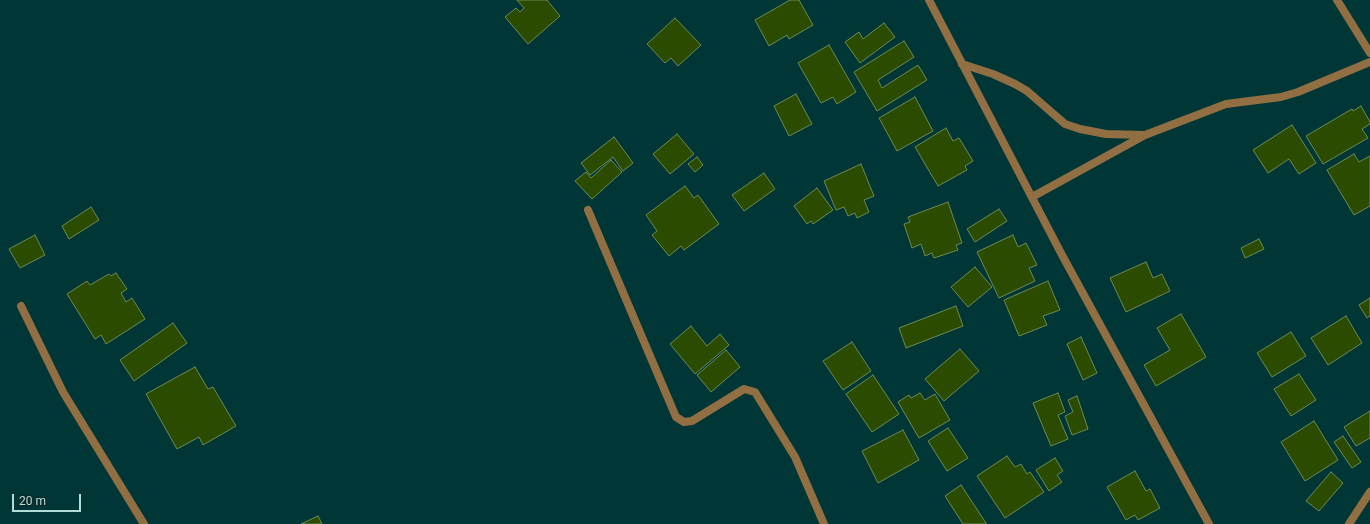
<!DOCTYPE html>
<html>
<head>
<meta charset="utf-8">
<style>
	body { margin:0 }
	#map { position:relative; width:1370px; height:524px; overflow:hidden; background:#003736; font-family:Roboto,sans-serif }
	canvas { display:block }
	.scale { position:absolute; left:12px; top:494px; width:69px; height:18px; box-sizing:border-box; border:2px solid #b2dcda; border-top:0; padding-left:5px; font-size:12px; line-height:14px; white-space:nowrap; color:#b2dcda; -webkit-text-stroke:3px #0d2a29; paint-order:stroke }
</style>
</head>
<body>
<div id="map">
<canvas width="1370" height="524"></canvas>
<div class="scale">20 m</div>
</div>
<script>
const ctx = document.querySelector('canvas').getContext('2d');
ctx.lineJoin = 'round';
function fillPath(path, color) { ctx.fillStyle = color; ctx.fill(path, 'evenodd'); }
const toPath = rows => new Path2D(rows.map(r => 'M' + r).join(''));
function stroke(path, color, width, dash) { ctx.strokeStyle = color; ctx.lineWidth = width; ctx.lineCap = dash ? 'butt' : 'round'; ctx.setLineDash(dash || []); ctx.stroke(path); }
const building = toPath([
	[517,0,547,0,560,16,528,44,505,17,516,8,520,12,524,8,517,0],
	[790,0,799,0,813,25,789,39,787,35,769,46,755,20,790,0],
	[675,18,701,45,678,66,671,58,665,63,647,44,675,18],
	[884,23,895,37,860,63,845,42,859,32,863,39,884,23],
	[904,41,914,57,878,80,882,88,918,65,927,80,877,111,854,72,904,41],
	[829,45,856,92,837,104,833,97,821,103,798,63,829,45],
	[796,94,812,124,789,136,774,106,796,94],
	[915,97,933,131,897,151,879,118,915,97],
	[1361,106,1370,122,1370,124,1362,129,1368,138,1323,164,1306,136,1352,109,1353,111,1361,106],
	[1292,125,1316,163,1299,174,1289,159,1268,173,1253,150,1292,125],
	[946,128,953,141,959,138,973,161,965,166,967,170,938,186,915,147,946,128],
	[677,134,694,154,670,174,653,154,677,134],
	[614,137,633,163,623,171,613,157,590,175,581,163,614,137],
	[1354,154,1359,162,1370,156,1370,206,1354,215,1327,170,1354,154],
	[697,157,703,165,695,172,688,164,697,157],
	[611,160,622,172,592,199,575,181,586,172,591,178,611,160],
	[861,164,874,196,864,200,869,212,857,218,855,213,848,216,844,207,836,210,824,181,861,164],
	[764,173,775,189,744,211,732,195,764,173],
	[685,186,694,198,698,195,719,224,684,250,681,246,669,256,652,235,657,231,646,215,685,186],
	[817,188,833,210,813,224,811,221,807,224,794,206,817,188],
	[948,202,962,243,956,245,958,250,934,258,932,253,925,256,921,244,912,248,904,224,910,222,908,217,948,202],
	[91,207,99,220,69,239,62,226,91,207],
	[999,209,1007,221,975,242,967,229,999,209],
	[35,235,45,255,20,268,9,249,35,235],
	[1013,235,1018,247,1026,243,1037,265,1029,268,1035,281,999,298,977,252,1013,235],
	[1259,239,1264,249,1245,258,1241,248,1259,239],
	[1146,262,1153,278,1162,274,1170,291,1126,312,1110,278,1146,262],
	[975,267,992,287,968,307,951,287,975,267],
	[116,273,127,289,121,293,126,302,132,298,145,319,106,344,101,335,95,339,67,294,87,281,90,285,109,274,111,276,116,273],
	[1048,281,1060,310,1043,316,1047,325,1019,336,1004,300,1048,281],
	[1370,298,1370,316,1367,318,1359,305,1370,298],
	[956,306,963,326,906,348,899,328,956,306],
	[1181,314,1206,357,1156,386,1144,365,1170,350,1157,328,1181,314],
	[1346,316,1362,343,1328,365,1311,338,1346,316],
	[173,323,187,343,134,381,120,360,173,323],
	[691,326,707,346,720,334,729,345,695,374,670,344,691,326],
	[1291,332,1306,356,1272,377,1257,353,1291,332],
	[1081,337,1097,373,1083,380,1067,344,1081,337],
	[852,342,871,371,843,390,823,361,852,342],
	[960,349,979,371,944,401,925,379,960,349],
	[726,350,740,367,711,392,697,375,726,350],
	[195,367,208,389,213,387,236,426,203,445,199,437,177,449,146,394,195,367],
	[1299,374,1316,400,1291,416,1274,389,1299,374],
	[873,375,899,414,872,432,846,394,873,375],
	[920,393,925,400,935,394,950,420,919,438,898,402,909,395,911,398,920,393],
	[1058,393,1065,412,1058,415,1068,439,1051,446,1033,403,1058,393],
	[1077,396,1088,429,1072,435,1065,416,1073,412,1068,400,1077,396],
	[1370,411,1370,438,1356,446,1344,427,1370,411],
	[1314,421,1338,460,1305,481,1281,442,1314,421],
	[948,428,968,458,947,471,928,441,948,428],
	[903,430,919,460,878,483,862,451,903,430],
	[1343,436,1361,462,1352,468,1334,442,1343,436],
	[1007,456,1015,467,1021,464,1027,474,1030,472,1044,492,1005,518,977,476,1007,456],
	[1055,458,1063,471,1057,475,1062,482,1049,491,1036,470,1055,458],
	[1135,471,1146,491,1150,489,1160,508,1138,520,1135,515,1126,520,1107,487,1135,471],
	[1331,472,1343,483,1319,511,1306,501,1331,472],
	[961,485,986,523,986,524,963,524,945,496,961,485],
	[318,516,322,524,301,524,318,516]
]);
const minor = toPath([
	[929,0,1062,255,1209,524],
	[1337,0,1370,53],
	[962,64,993,74,1015,84,1027,91,1065,124,1080,129,1106,134,1144,135],
	[1032,197,1145,135,1226,104,1281,97,1298,92,1370,62],
	[588,210,676,417,684,422,692,421,744,389,755,392,795,457,824,524],
	[21,306,63,392,144,524],
	[1349,524,1370,492]
]);
fillPath(building, '#2b4c00');
stroke(building, '#6c8b54', 1);
stroke(minor, '#916f43', 8);
</script>
</body>
</html>
